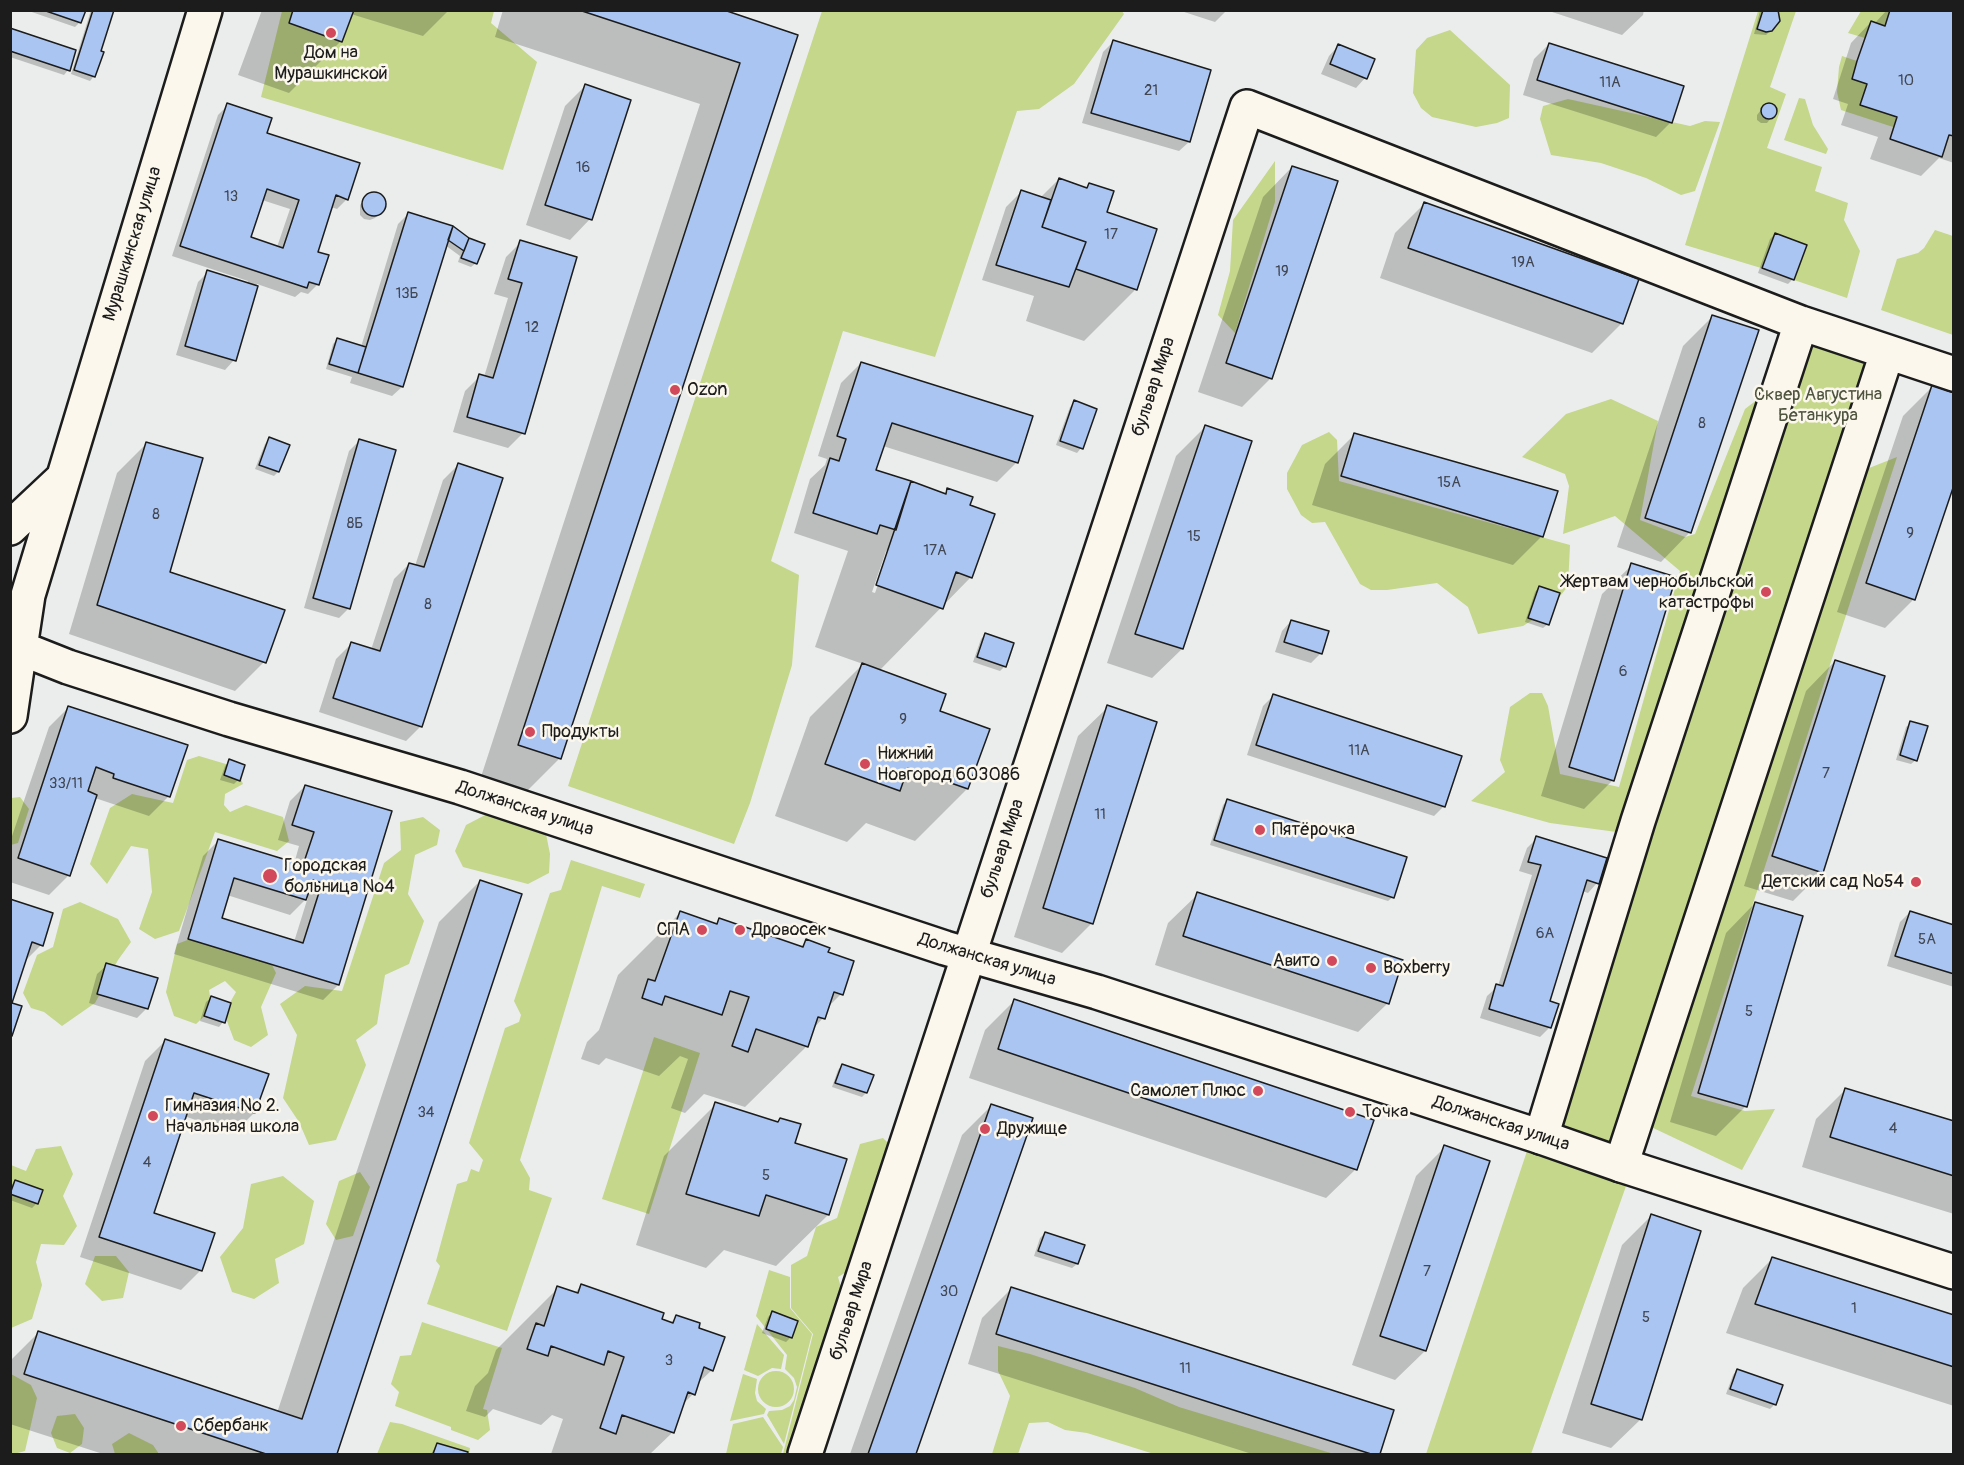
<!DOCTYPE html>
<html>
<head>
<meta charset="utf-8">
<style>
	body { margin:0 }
	#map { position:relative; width:1964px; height:1465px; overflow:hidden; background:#ebeded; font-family:Pangolin,sans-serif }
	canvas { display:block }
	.frame { position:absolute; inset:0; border:12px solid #1c1c1c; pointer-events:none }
</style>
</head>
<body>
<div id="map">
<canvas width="1964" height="1465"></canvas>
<div class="frame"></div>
</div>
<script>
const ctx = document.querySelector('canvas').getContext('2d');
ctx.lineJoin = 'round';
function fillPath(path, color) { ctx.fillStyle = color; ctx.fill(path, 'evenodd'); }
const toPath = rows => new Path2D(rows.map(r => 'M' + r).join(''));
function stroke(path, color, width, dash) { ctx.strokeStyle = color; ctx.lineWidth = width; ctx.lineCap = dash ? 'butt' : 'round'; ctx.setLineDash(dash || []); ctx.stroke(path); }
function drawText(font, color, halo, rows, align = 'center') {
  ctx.font = font + ' Pangolin,sans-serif'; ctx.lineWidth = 5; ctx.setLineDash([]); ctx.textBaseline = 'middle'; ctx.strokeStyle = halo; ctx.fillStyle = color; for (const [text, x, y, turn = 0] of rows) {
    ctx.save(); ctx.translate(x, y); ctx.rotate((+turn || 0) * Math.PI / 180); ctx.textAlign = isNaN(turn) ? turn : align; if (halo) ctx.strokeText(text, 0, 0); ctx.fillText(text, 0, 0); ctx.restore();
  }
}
const green = toPath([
	[282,11,494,11,491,23,537,62,503,170,261,97],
	[1042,11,1121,10,1124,14,1074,84,1039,109,1017,111,935,357,843,331,771,561,799,575,792,665,750,803,734,844,568,786,822,11],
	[1758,11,1763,11,1757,29,1766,32,1772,31,1777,26,1780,21,1778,11,1796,11,1770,87,1786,94,1767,148,1822,167,1815,191,1848,203,1844,220,1860,251,1847,298,1794,280,1806,245,1775,233,1761,268,1685,245],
	[1861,11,1890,11,1885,26,1871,21,1865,38,1848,33],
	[1450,30,1510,85,1509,118,1497,123,1476,127,1432,117,1421,108,1413,93,1416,50,1427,38],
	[1842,56,1857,61,1852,79,1867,84,1861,105,1897,117,1893,127,1841,110,1837,92,1839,67],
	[1799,98,1805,99,1813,125,1828,149,1826,154,1784,140],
	[1568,99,1690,126,1705,121,1720,122,1695,191,1681,195,1646,178,1601,163,1551,155,1540,119,1543,106],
	[1275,161,1275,202,1235,333,1218,315,1230,271,1233,220],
	[1935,230,1953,236,1953,335,1881,310,1897,259,1918,253,1924,248],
	[1781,325,1894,361,1859,472,1897,457,1691,1096,1745,1111,1775,1109,1742,1170,1649,1126,1640,1127,1625,1189,1531,1454,1426,1454,1529,1145,1624,833,1550,823,1471,801,1505,772,1500,760,1510,707,1530,693,1542,693,1548,706,1560,774,1619,787,1680,571,1615,516,1563,534,1569,486,1565,474,1522,457,1566,414,1611,399,1658,421,1640,520,1685,537,1695,534,1745,409,1758,399],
	[1329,432,1337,440,1339,481,1570,545,1568,586,1550,609,1523,626,1478,634,1468,607,1437,583,1387,590,1371,590,1360,584,1325,522,1312,523,1301,515,1287,489,1287,473,1302,445],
	[199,756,236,767,243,784,225,794,224,805,230,812,246,805,283,817,289,841,277,851,215,832,179,931,155,939,139,929,152,892,148,849,131,846,107,884,90,864,110,808,132,794,173,803,187,760],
	[20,797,29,809,18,843,11,845,11,798],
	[489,813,546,834,550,854,549,873,528,884,463,867,455,851,466,825],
	[423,817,440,830,437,845,415,855,408,894,424,921,409,964,385,975,377,1024,356,1040,366,1065,336,1140,309,1145,299,1122,283,1098,297,1035,280,1004,305,986,342,991,384,863,401,850,400,822],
	[571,860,645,884,640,898,602,886,520,1160,530,1178,529,1190,552,1198,507,1331,427,1304,440,1266,436,1261,457,1184,467,1181,471,1169,479,1172,483,1160,469,1143,505,1028,519,1022,521,1015,514,1001,550,893,561,890],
	[80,902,118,919,131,942,118,960,95,1003,62,1026,44,1012,31,1008,23,993,37,955,53,947,63,909],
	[203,934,268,957,276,973,261,1007,268,1035,251,1047,234,1040,224,1013,236,992,225,981,209,990,212,1009,196,1024,174,1016,166,992,177,944],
	[654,1037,700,1053,649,1214,602,1199],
	[883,1138,899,1154,853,1268,838,1277,844,1298,793,1454,783,1454,813,1334,791,1308,791,1265,807,1256,816,1227,837,1218,860,1144],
	[61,1146,73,1174,63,1196,77,1226,64,1245,41,1244,36,1262,42,1285,32,1319,11,1328,11,1165,26,1171,36,1149],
	[360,1172,370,1187,353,1236,336,1240,326,1224,339,1181],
	[283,1176,314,1201,304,1244,275,1259,279,1283,254,1299,232,1292,220,1257,243,1228,251,1184],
	[95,1256,116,1256,129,1272,123,1298,102,1301,85,1284],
	[769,1270,790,1277,790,1308,812,1334,784,1444,767,1415,769,1411,782,1410,790,1406,794,1400,797,1387,794,1378,785,1369,787,1355,756,1316],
	[422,1322,502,1348,483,1409,487,1410,490,1430,478,1440,451,1430,451,1427,395,1406,399,1392,391,1384,400,1356,411,1355],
	[757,1324,784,1355,781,1369,772,1368,758,1376,744,1370],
	[998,1346,1030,1354,1135,1388,1179,1407,1334,1454,1154,1454,1087,1433,1065,1430,1048,1422,1029,1423,1018,1454,992,1454,1010,1396,998,1371],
	'758 1389a18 18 0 1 1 36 0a18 18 0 1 1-36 0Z',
	[11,1374,31,1385,37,1398,25,1451,14,1454,10,1454],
	[743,1374,757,1379,755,1393,757,1401,766,1409,764,1414,730,1421],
	[75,1414,84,1428,82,1444,70,1453,57,1448,51,1433,57,1416],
	[763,1417,783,1447,781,1454,726,1454,733,1424],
	[390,1422,402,1424,470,1448,469,1454,377,1454],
	[129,1433,153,1445,159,1454,115,1454,112,1444]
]);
const shadow = toPath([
	[26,10,84,10,80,22,75,27],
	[91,10,112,10,99,52,94,76,90,81,71,74],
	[262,10,449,10,423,36,351,14,341,41,289,93,238,75],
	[503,10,719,10,796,36,560,758,519,799,478,786,700,104,495,37],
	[1178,10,1227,10,1215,22],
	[1546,10,1644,10,1643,15,1622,35],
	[1776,10,1776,25,1766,35,1754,34,1760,11],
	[1887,10,1954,10,1954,163,1939,158,1921,176,1870,159,1878,137,1841,125,1848,104,1833,99,1851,43,1871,22,1874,24],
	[10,29,68,70,64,75,10,57],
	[1113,42,1210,71,1189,142,1179,151,1082,123,1103,52],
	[1549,44,1671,122,1656,137,1523,95,1534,59],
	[1338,46,1365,78,1356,88,1321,74,1329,56],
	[585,86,590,219,570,240,526,225,565,106],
	[228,105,347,199,337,209,331,207,316,252,318,284,308,294,301,292,295,297,257,284,234,360,225,370,176,355,198,282,208,272,247,284,248,281,172,256,218,115],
	[262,200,290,209,277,247,249,238],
	[1765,105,1770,105,1775,108,1775,113,1767,123,1761,123,1757,120,1757,115],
	[1292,167,1271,378,1242,407,1198,392,1263,197],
	[1059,179,1085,189,1089,184,1105,213,1136,289,1084,341,1026,321,1034,296,982,280,1006,207,1021,192,1040,198],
	[373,193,379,194,383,198,384,208,375,218,370,220,364,219,360,215,360,205,368,195],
	[1424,204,1622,323,1592,353,1380,278,1395,233],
	[408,214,452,228,476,263,471,267,458,262,460,256,445,245,402,387,392,396,350,383,352,377,326,369,333,344,337,340,361,347,398,224],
	[1775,234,1805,245,1792,280,1788,284,1758,273,1770,239],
	[521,242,576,258,523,433,508,448,453,432,465,391,480,376,484,377,508,298,494,294,506,257],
	[1712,317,1690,532,1661,562,1617,547,1683,346],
	[861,363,1017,462,997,482,883,446,875,471,943,494,948,490,968,506,971,577,879,671,938,712,988,729,967,789,915,841,866,823,847,842,775,816,810,717,863,664,815,647,848,551,794,533,810,479,825,465,827,459,818,456,841,383],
	[891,547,875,593,872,592,886,551],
	[1932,387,1914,599,1885,628,1837,612,1903,416],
	[1075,402,1081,448,1077,453,1056,445,1070,407],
	[1205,427,1250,442,1182,649,1152,678,1107,663,1176,456],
	[1354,435,1542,536,1513,565,1312,505,1325,464],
	[269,439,278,472,274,476,255,469,265,444],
	[359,441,349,608,339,618,304,608,349,451],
	[146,444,169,573,264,662,235,691,69,634,117,473],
	[458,465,421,726,406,741,319,712,336,659,351,644,371,650,394,579,409,564,415,566,443,480],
	[1632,565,1613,780,1584,809,1541,796,1602,594],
	[1539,587,1548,624,1543,628,1525,622,1535,592],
	[1291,621,1321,653,1311,663,1275,652,1282,631],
	[985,635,1005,666,1000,671,973,662,981,639],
	[1835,661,1822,872,1793,901,1744,886,1806,691],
	[1273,696,1444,806,1434,816,1247,755,1263,706],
	[69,707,169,796,149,816,95,798,69,875,49,895,10,882,10,842,49,727],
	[1108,707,1092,923,1062,953,1014,937,1078,736],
	[1911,723,1916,760,1911,764,1896,760,1906,727],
	[230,761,238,780,234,784,220,780,225,766],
	[305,786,390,812,338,985,323,1000,174,954,203,856,218,841,294,864,299,846,278,840,290,801],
	[227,895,290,915,308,897,294,942,220,919],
	[1227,801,1393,897,1388,901,1210,845,1223,805],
	[1537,838,1597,883,1588,893,1582,891,1548,1002,1550,1027,1540,1037,1480,1018,1487,996,1498,986,1532,875,1519,871,1527,848],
	[480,881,520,895,336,1454,103,1454,10,1424,10,1361,38,1333,277,1413,439,922],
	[1198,894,1388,1003,1358,1032,1155,965,1168,923],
	[10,900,41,945,26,960,24,959],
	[1755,903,1745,1107,1716,1136,1670,1122,1726,933],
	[1910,912,1954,926,1954,987,1887,966,1900,922],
	[680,913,715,925,719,920,800,948,806,941,826,953,841,994,826,1009,823,1018,812,1030,807,1046,745,1107,704,1094,685,1113,671,1108,688,1059,680,1056,659,1076,606,1058,599,1065,581,1059,587,1042,599,1030,618,975],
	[107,965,147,1008,137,1018,89,1003,97,974],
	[211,998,223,1022,219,1027,200,1021,206,1002],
	[1014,1001,1356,1169,1326,1198,969,1078,985,1030],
	[165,1041,254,1113,234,1133,184,1116,152,1214,201,1270,181,1290,80,1257,145,1061],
	[842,1065,866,1093,862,1097,832,1087,838,1070],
	[1846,1089,1954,1123,1954,1214,1802,1167,1816,1119],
	[716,1104,776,1123,780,1119,793,1144,845,1160,828,1215,776,1266,724,1250,706,1268,636,1245,664,1156],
	[991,1106,1032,1119,914,1454,850,1454,962,1135],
	[1445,1147,1425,1351,1395,1380,1352,1365,1416,1176],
	[15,1182,37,1203,32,1208,10,1200,10,1186],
	[1651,1216,1641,1419,1611,1448,1562,1433,1622,1245],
	[1045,1233,1077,1264,1072,1268,1034,1256,1040,1238],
	[1772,1259,1954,1316,1954,1406,1726,1333,1743,1288],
	[581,1286,660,1320,670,1323,677,1317,697,1329,712,1370,696,1385,693,1394,682,1405,673,1432,650,1454,551,1454,563,1419,552,1415,541,1425,493,1409,485,1417,466,1411,475,1386,488,1373,496,1350,558,1288,574,1294],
	[1011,1289,1392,1411,1378,1454,1252,1454,968,1364,982,1318],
	[772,1313,791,1337,786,1342,762,1333,768,1317],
	[1737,1370,1775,1404,1770,1409,1726,1394,1733,1375],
	[437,1444,466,1453,466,1454,431,1454]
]);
const building = toPath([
	[43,10,86,10,81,23,43,10],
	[93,10,114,10,101,51,104,52,95,77,74,70,93,10],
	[293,10,354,10,342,42,289,23,293,10],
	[579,10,724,10,798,35,561,759,518,745,740,63,579,10],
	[1763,10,1778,10,1780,21,1772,31,1766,32,1757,29,1763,10],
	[1890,10,1954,10,1954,136,1949,135,1942,157,1890,139,1897,117,1860,105,1867,84,1852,79,1857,61,1871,21,1885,26,1890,10],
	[10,28,76,50,70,71,10,51,10,28],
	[1113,40,1211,70,1190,142,1091,113,1113,40],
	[1549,43,1684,86,1672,123,1537,80,1549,43],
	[1338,44,1375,59,1367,79,1330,64,1338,44],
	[585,84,631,100,592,220,545,205,585,84],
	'1761 111a8 8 0 1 1 16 0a8 8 0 1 1-16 0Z',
	[227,103,272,118,267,133,360,163,348,200,336,195,318,252,329,255,319,285,309,282,307,288,180,246,227,103],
	[267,189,299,200,283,248,251,237,267,189],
	[1292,166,1338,181,1272,379,1226,363,1292,166],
	[1059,178,1087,188,1089,183,1114,191,1107,212,1157,229,1137,290,1076,269,1086,242,1042,227,1059,178],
	[1021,190,1051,200,1042,227,1086,242,1069,287,996,265,1021,190],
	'362 204a12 12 0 1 1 24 0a12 12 0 1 1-24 0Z',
	[1424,202,1639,279,1623,324,1408,248,1424,202],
	[408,212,453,226,403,387,358,373,408,212],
	[453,226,469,238,464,251,448,240,453,226],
	[1775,233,1807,245,1794,280,1762,268,1775,233],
	[469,238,485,244,477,264,461,258,469,238],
	[520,240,577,257,525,434,467,417,479,374,493,378,522,283,508,279,520,240],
	[207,270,258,286,236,361,185,346,207,270],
	[1712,315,1759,330,1691,533,1645,518,1712,315],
	[337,338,366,347,358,373,329,364,337,338],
	[861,362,1033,416,1018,463,892,423,876,470,911,481,896,530,880,525,877,534,813,513,830,458,839,461,846,439,837,436,861,362],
	[1932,385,1954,393,1954,485,1915,600,1866,583,1932,385],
	[1074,400,1097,409,1083,449,1060,441,1074,400],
	[1205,425,1252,441,1183,649,1135,634,1205,425],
	[1354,433,1558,491,1543,537,1341,476,1354,433],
	[269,437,290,445,279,472,259,465,269,437],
	[359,439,396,450,350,609,313,598,359,439],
	[146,442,203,458,170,572,285,610,266,663,97,605,146,442],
	[458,463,503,478,422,727,333,698,351,642,380,651,409,563,424,567,458,463],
	[911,481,946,494,947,488,973,497,970,505,995,514,972,578,956,572,943,609,876,585,911,481],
	[1631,563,1676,577,1614,781,1569,767,1631,563],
	[1539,586,1560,593,1549,625,1528,618,1539,586],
	[1291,620,1329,631,1322,654,1284,642,1291,620],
	[985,633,1014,643,1006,667,977,657,985,633],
	[1835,660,1885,676,1823,873,1772,856,1835,660],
	[862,663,946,694,940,711,990,729,968,789,908,768,900,791,825,764,862,663],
	[1273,694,1462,756,1445,807,1256,745,1273,694],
	[1107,705,1157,722,1093,924,1043,908,1107,705],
	[68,706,188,745,170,797,113,778,114,774,96,767,88,791,97,795,70,876,18,858,68,706],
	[1910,721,1928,726,1917,761,1900,755,1910,721],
	[229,759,245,765,240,781,224,775,229,759],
	[305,785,392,811,339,985,188,939,218,839,303,865,314,832,292,825,305,785],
	[234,878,306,900,313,880,322,883,303,943,222,918,234,878],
	[1227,799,1407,857,1394,898,1214,840,1227,799],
	[1536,836,1607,858,1599,884,1587,880,1550,1001,1559,1004,1551,1028,1489,1009,1496,984,1503,986,1541,865,1528,862,1536,836],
	[480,880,522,894,337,1454,266,1454,24,1374,38,1331,302,1419,480,880],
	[1197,892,1403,960,1389,1004,1183,936,1197,892],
	[10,899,53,913,43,946,32,942,12,1003,22,1006,12,1036,10,1036,10,899],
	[1755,902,1803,916,1747,1107,1698,1093,1755,902],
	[680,911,717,924,719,918,803,947,806,939,830,948,828,952,854,961,843,995,834,992,825,1019,818,1017,808,1047,756,1029,748,1052,732,1046,749,997,730,991,722,1015,665,996,662,1005,642,998,648,979,655,981,680,911],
	[1910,911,1954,925,1954,974,1895,956,1910,911],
	[106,963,158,978,148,1009,97,994,106,963],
	[211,996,231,1003,225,1023,204,1016,211,996],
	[1014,999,1374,1120,1357,1170,998,1049,1014,999],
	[165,1039,269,1074,255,1113,194,1093,154,1213,215,1233,202,1271,99,1237,165,1039],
	[842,1064,874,1075,867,1093,835,1083,842,1064],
	[1845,1088,1954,1121,1954,1176,1830,1137,1845,1088],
	[715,1102,778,1122,780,1118,801,1124,795,1143,847,1159,829,1215,766,1195,759,1216,686,1194,715,1102],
	[991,1104,1033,1118,916,1454,868,1454,991,1104],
	[1444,1145,1490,1161,1426,1351,1380,1336,1444,1145],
	[15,1180,43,1190,38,1204,10,1194,15,1180],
	[1651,1214,1701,1231,1642,1420,1591,1404,1651,1214],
	[1045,1232,1085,1245,1078,1264,1038,1251,1045,1232],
	[1772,1257,1954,1315,1954,1367,1755,1304,1772,1257],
	[581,1284,664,1313,662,1319,673,1323,676,1315,700,1323,699,1328,725,1337,713,1371,704,1367,695,1395,688,1392,674,1433,622,1415,616,1434,600,1428,624,1357,608,1351,604,1365,551,1346,548,1356,527,1349,536,1323,544,1326,557,1286,578,1293,581,1284],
	[1011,1287,1394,1410,1380,1454,1371,1454,996,1334,1011,1287],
	[772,1311,798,1321,792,1338,766,1329,772,1311],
	[1737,1369,1783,1385,1776,1405,1730,1389,1737,1369],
	[437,1443,468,1452,467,1454,433,1454,437,1443]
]);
const minor = toPath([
	[10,716,20,648],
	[1541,1137,1638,821,1801,323],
	[1621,1165,1887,353],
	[805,1454,1247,107,1801,323,1954,374]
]);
const major = toPath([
	[10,528,60,481],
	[10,644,68,667,229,719,460,787,945,948,1097,992,1541,1137,1621,1165,1954,1272],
	[20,648,28,595,205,10]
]);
const markers = [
	[331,33,6,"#d1495b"],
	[675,390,6,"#d1495b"],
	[1766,592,6,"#d1495b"],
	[530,732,6,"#d1495b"],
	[865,764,6,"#d1495b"],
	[1260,830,6,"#d1495b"],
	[270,876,8,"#d1495b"],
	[1916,882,6,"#d1495b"],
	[702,930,6,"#d1495b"],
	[740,930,6,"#d1495b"],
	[1332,961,6,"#d1495b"],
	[1371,968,6,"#d1495b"],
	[1258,1091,6,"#d1495b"],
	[1350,1112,6,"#d1495b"],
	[153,1116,6,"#d1495b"],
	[985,1129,6,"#d1495b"],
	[181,1426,6,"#d1495b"]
];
const numberNames = [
	["10",1906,81],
	["11А",1610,83],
	["21",1151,91],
	["16",583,168],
	["13",231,197],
	["17",1111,235],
	["19А",1523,263],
	["19",1282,272],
	["13Б",407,294],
	["12",532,328],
	["8",1702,424],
	["15А",1449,483],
	["8",156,515],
	["8Б",355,524],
	["9",1910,534],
	["15",1194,537],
	["17А",935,551],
	["8",428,605],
	["6",1623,672],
	["9",903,720],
	["11А",1359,751],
	["7",1826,774],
	["33/11",66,784],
	["11",1100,815],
	["6А",1545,934],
	["5А",1927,940],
	["5",1749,1012],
	["34",426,1113],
	["4",1893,1129],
	["4",147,1163],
	["5",766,1176],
	["7",1427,1272],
	["30",949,1292],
	["1",1854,1309],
	["5",1646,1318],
	["3",669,1361],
	["11",1185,1369]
];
const poiNames = [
	["Дом на",331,53,"center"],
	["Мурашкинской",331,74,"center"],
	["Ozon",687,390],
	["Жертвам чернобыльской",1754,582,"right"],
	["катастрофы",1754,603,"right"],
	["Продукты",542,732],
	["Нижний",877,754],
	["Новгород 603086",877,775],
	["Пятёрочка",1272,830],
	["Городская",284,866],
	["больница №4",284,887],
	["Детский сад №54",1904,882,"right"],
	["СПА",690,930,"right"],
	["Дровосек",752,930],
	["Авито",1320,961,"right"],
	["Boxberry",1383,968],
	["Самолет Плюс",1246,1091,"right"],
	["Гимназия № 2.",165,1106],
	["Начальная школа",165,1127],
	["Точка",1362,1112],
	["Дружище",997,1129],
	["Сбербанк",193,1426]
];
const streetNames = [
	["Мурашкинская улица",133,244,-73],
	["бульвар Мира",1154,387,-72],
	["Должанская улица",525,809,18],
	["бульвар Мира",1003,849,-72],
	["Должанская улица",987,960,17],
	["Должанская улица",1501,1124,18],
	["бульвар Мира",852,1311,-72]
];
const parkNames = [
	["Сквер Августина",1818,395],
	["Бетанкура",1818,416]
];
fillPath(green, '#c4d78b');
fillPath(shadow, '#0003');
fillPath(building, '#abc5f2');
stroke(building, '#1c1c1c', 1.5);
stroke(minor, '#1c1c1c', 38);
stroke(major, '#1c1c1c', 38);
stroke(minor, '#fbf7ec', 33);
stroke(major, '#fbf7ec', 33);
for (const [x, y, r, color] of markers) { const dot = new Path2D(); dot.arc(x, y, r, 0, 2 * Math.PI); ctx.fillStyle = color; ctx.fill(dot); stroke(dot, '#fbf7ec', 2); }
drawText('15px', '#404652', null, numberNames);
drawText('18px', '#1c1c1c', '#fbf7ec', poiNames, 'left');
drawText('18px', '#1c1c1c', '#fbf7ec', streetNames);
drawText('18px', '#4e543d', '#fbf7ec', parkNames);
</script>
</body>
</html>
